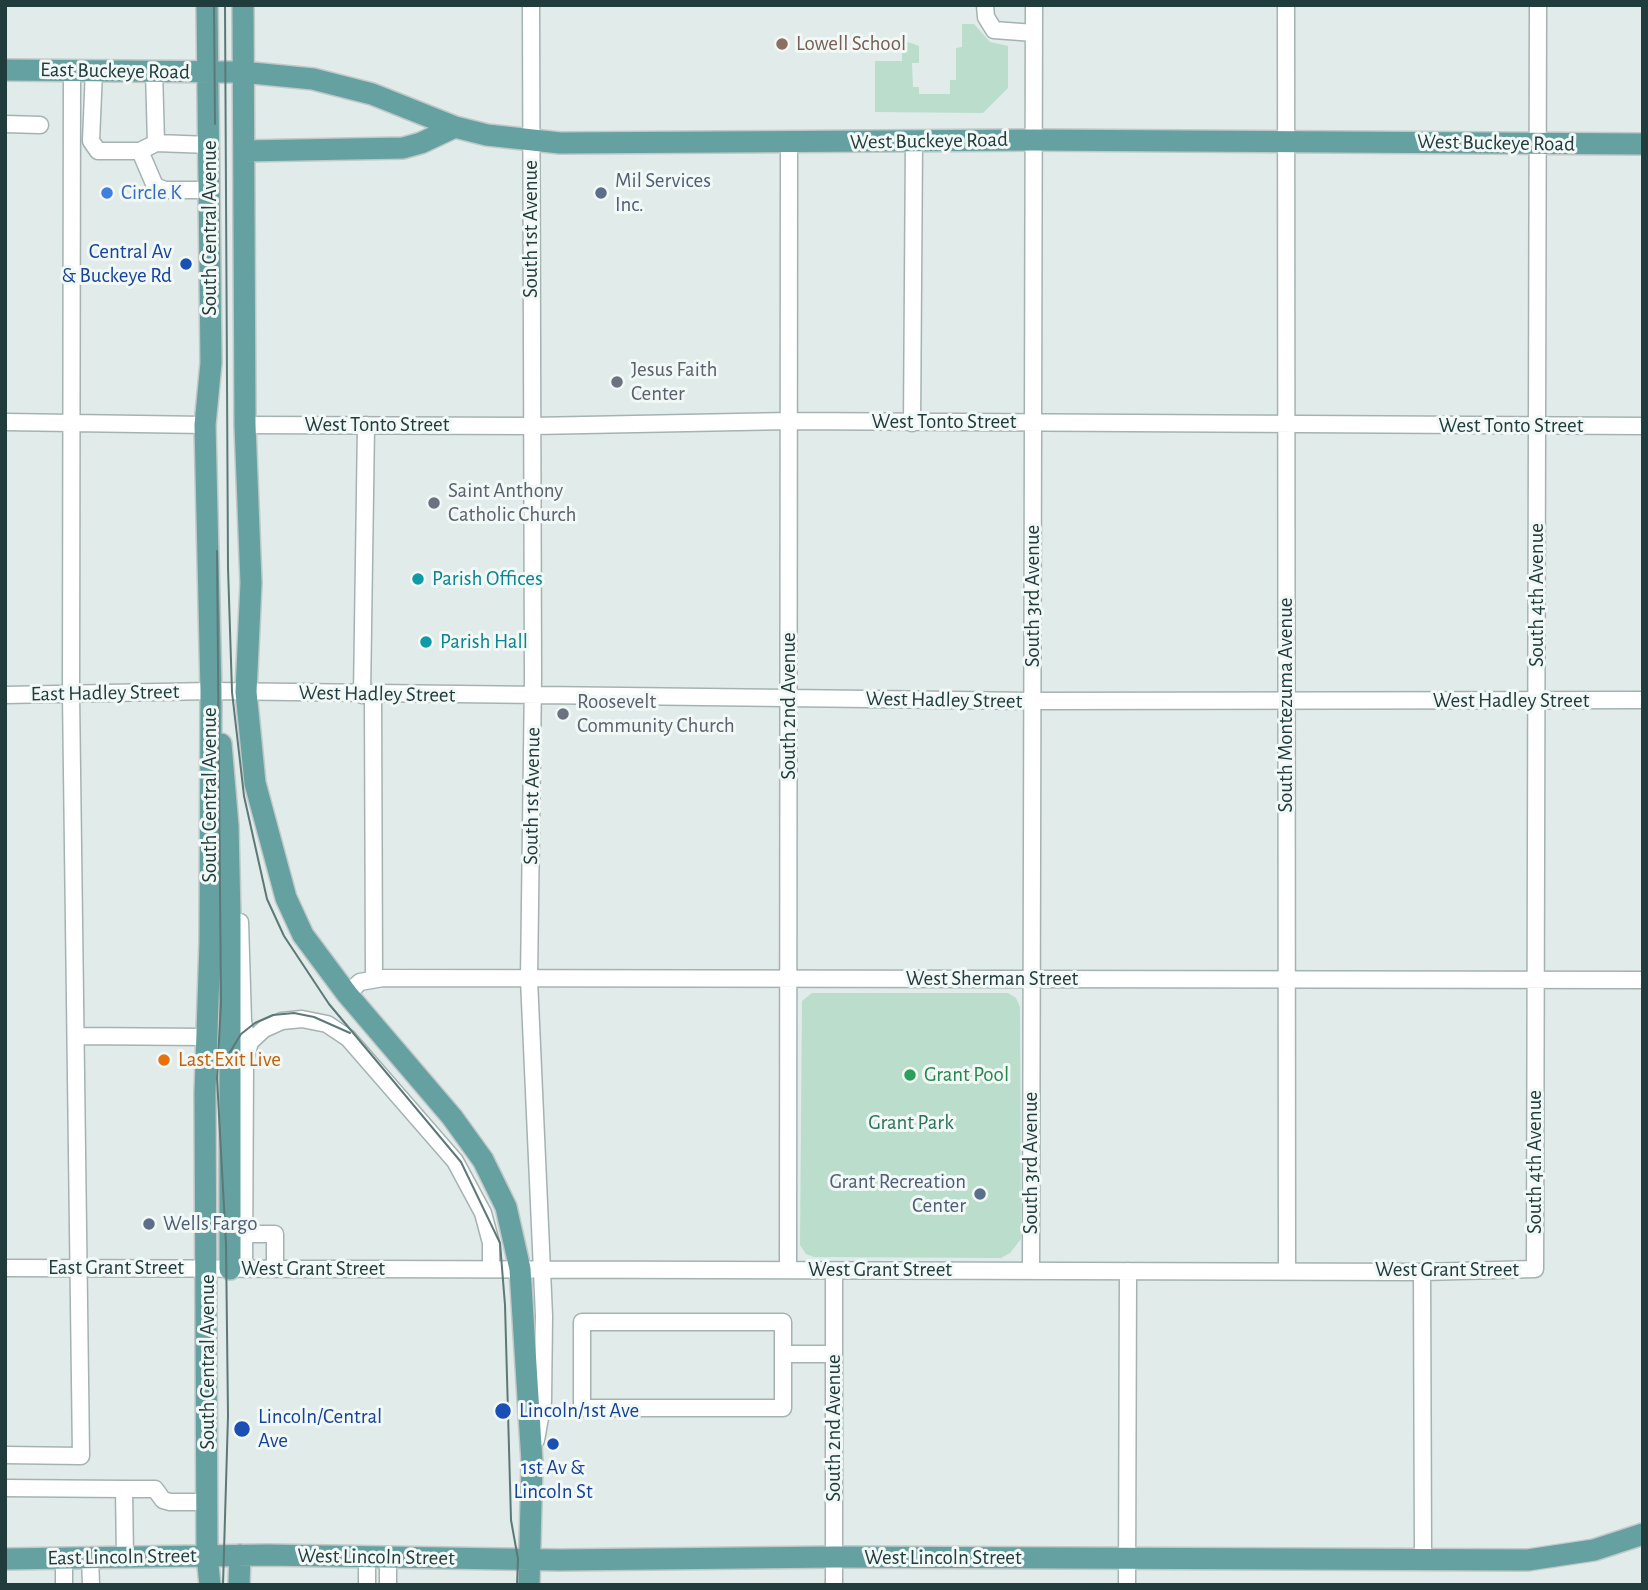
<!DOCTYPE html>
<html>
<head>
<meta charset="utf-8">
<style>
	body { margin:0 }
	#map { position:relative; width:1648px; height:1590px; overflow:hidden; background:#e1ebe9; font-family:"Alegreya Sans",sans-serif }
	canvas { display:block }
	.frame { position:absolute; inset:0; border:7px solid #213c3c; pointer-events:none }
</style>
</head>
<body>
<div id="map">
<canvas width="1648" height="1590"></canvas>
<div class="frame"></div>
</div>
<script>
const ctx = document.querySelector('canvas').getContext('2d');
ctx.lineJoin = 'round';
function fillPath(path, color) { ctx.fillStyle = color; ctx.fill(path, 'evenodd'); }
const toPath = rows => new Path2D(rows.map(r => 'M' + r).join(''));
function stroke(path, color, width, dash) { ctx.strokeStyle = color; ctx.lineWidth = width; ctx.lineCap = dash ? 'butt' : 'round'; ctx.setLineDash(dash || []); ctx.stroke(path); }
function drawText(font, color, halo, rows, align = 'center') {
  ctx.font = font + ' "Alegreya Sans",sans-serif'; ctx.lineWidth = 6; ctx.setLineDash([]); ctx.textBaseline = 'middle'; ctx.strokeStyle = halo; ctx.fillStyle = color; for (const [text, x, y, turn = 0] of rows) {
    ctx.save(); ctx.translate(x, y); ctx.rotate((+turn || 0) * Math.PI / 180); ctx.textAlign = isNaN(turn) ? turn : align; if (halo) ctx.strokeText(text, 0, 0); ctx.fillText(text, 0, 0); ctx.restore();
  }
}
const green = toPath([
	[962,24,974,24,990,42,1008,46,1008,88,983,113,875,112,875,61,902,61,902,40,919,46,919,63,912,63,913,87,919,87,919,94,950,94,950,80,956,80,956,48,962,47],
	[812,993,1008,993,1016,998,1020,1007,1021,1239,1010,1253,1001,1258,814,1257,806,1254,800,1245,802,1001]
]);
const minor = toPath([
	[531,5,533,678,529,979,544,1316,543,1401,536,1440],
	[985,5,986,17,994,30,1034,33],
	[1286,5,1287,1270],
	[94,70,91,141,98,151,140,151,156,143],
	[154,71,156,143,210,145],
	[5,124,40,125],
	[140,151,155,186,165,190,211,190],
	[5,422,205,425],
	[912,423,914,141],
	[245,425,533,426,789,421,1643,426],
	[5,695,211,691,1033,701,1643,700],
	[362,695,366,425],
	[373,695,374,979],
	[240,922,243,1021,248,1048],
	[347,994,360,982,383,978,1643,980],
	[77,1036,206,1037],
	[244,1234,275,1234,275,1269],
	[5,1268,1422,1272,1535,1269,1538,5],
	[244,1269,245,1060,250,1042,264,1029,282,1021,302,1019,327,1024,348,1038,455,1161,483,1213,491,1243,491,1269],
	[788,1269,789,142],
	[834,1271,834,1585],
	[1031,1271,1034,5],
	[1422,1272,1423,1558],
	[582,1322,783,1322,783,1408,582,1408,582,1322],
	[783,1354,834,1354],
	[5,1455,81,1456,71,695,72,69],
	[5,1488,124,1489,125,1557],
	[124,1489,155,1489,163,1500,170,1502,197,1502],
	[90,1557,91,1585],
	[388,1557,388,1585],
	[64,1558,64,1585],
	[367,1585,367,1557],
	[1127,1585,1128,1271]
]);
const major = toPath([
	[207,5,211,363,205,425,211,691,210,942,205,1093,207,1555,210,1585],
	[243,5,245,425,251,583,246,692,255,783,286,898,303,935,347,994,452,1117,483,1160,506,1207,520,1269,532,1462,529,1585],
	[5,70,242,72,313,79,372,94,455,127,487,135,560,143,1033,140,1643,144],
	[244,151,403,148,421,143,455,127],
	[221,744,228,826,230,916,230,1269],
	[5,1559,267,1555,561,1560,834,1557,1528,1560,1594,1550,1643,1534],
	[239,1585,240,1555]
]);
const tram = toPath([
	[214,5,215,124],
	[225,5,228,568,232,692,244,796,267,899,284,936,329,1004,461,1162,500,1243,505,1305,511,1520,518,1559,517,1585],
	[217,551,221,1003,217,1078,226,1244,228,1416,223,1585],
	[221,1067,241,1034,255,1023,273,1015,294,1013,314,1017,350,1033]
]);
const markers = [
	[782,44,7,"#8d6e63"],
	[107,193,7,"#3f7fe0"],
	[601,193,7,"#5c6f8a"],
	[186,264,7,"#1a4fb4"],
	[617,382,7,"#6b7280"],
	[434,503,7,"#6b7280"],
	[418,579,7,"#0f9aa8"],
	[426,642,7,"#0f9aa8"],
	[563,714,7,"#6b7280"],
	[164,1060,7,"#e8710a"],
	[910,1075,7,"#2e9e5b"],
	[980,1194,7,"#5c6f8a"],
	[149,1224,7,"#5c6f8a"],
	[503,1411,9,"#1a4fb4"],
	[242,1429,9,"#1a4fb4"],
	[553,1444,7,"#1a4fb4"]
];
const educationNames = [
	["Lowell School",796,44]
];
const streetNames = [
	["East Buckeye Road",115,71,1],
	["West Buckeye Road",929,141,-1],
	["West Buckeye Road",1496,143,1],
	["South Central Avenue",210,228,-90],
	["South 1st Avenue",531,229,-90],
	["West Tonto Street",944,422],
	["West Tonto Street",377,425],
	["West Tonto Street",1511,426],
	["South 4th Avenue",1537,595,-90],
	["South 3rd Avenue",1033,596,-90],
	["East Hadley Street",105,693,-1],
	["West Hadley Street",377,694,1],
	["West Hadley Street",944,700,1],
	["West Hadley Street",1511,701],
	["South Montezuma Avenue",1286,705,-90],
	["South 2nd Avenue",789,706,-90],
	["South Central Avenue",210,795,-90],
	["South 1st Avenue",532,796,-89],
	["West Sherman Street",992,979],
	["South 4th Avenue",1535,1162,-90],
	["South 3rd Avenue",1031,1163,-90],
	["East Grant Street",116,1268],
	["West Grant Street",313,1269],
	["West Grant Street",880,1270],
	["West Grant Street",1447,1270],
	["South Central Avenue",208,1362,-90],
	["South 2nd Avenue",834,1428,-90],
	["East Lincoln Street",122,1557,-1],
	["West Lincoln Street",376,1557,1],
	["West Lincoln Street",943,1558]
];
const serviceNames = [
	["Mil Services",615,181],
	["Inc.",615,205],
	["Grant Recreation",966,1182,"right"],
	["Center",966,1206,"right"],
	["Wells Fargo",163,1224]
];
const shopNames = [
	["Circle K",121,193]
];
const transitNames = [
	["Central Av",172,252,"right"],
	["& Buckeye Rd",172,276,"right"],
	["Lincoln/1st Ave",519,1411],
	["Lincoln/Central",258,1417],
	["Ave",258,1441],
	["1st Av &",553,1468,"center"],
	["Lincoln St",553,1492,"center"]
];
const worshipNames = [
	["Jesus Faith",631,370],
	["Center",631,394],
	["Saint Anthony",448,491],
	["Catholic Church",448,515],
	["Roosevelt",577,702],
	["Community Church",577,726]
];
const cultureNames = [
	["Parish Offices",432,579],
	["Parish Hall",440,642]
];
const foodNames = [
	["Last Exit Live",178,1060]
];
const leisureNames = [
	["Grant Pool",924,1075]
];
const parkNames = [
	["Grant Park",911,1123]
];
fillPath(green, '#baddcc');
stroke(minor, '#a4b3b2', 19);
stroke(major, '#c1c8c8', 24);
stroke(minor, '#fff', 16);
stroke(major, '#65a1a1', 21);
stroke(tram, '#5c7877', 2);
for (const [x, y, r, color] of markers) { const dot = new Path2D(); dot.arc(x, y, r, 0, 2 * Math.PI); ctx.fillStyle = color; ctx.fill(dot); stroke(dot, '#f1f8f6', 2.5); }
drawText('21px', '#785e54', '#f1f8f6', educationNames, 'left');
drawText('21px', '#213c3c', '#f1f8f6', streetNames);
drawText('21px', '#4e5e75', '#f1f8f6', serviceNames, 'left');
drawText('21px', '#366cbe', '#f1f8f6', shopNames, 'left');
drawText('21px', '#164399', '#f1f8f6', transitNames, 'left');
drawText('21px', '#5b616d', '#f1f8f6', worshipNames, 'left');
drawText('21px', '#0d838f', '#f1f8f6', cultureNames, 'left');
drawText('21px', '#c56008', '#f1f8f6', foodNames, 'left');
drawText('21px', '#27864d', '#f1f8f6', leisureNames, 'left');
drawText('21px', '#2c7359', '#f1f8f6', parkNames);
</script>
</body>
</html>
